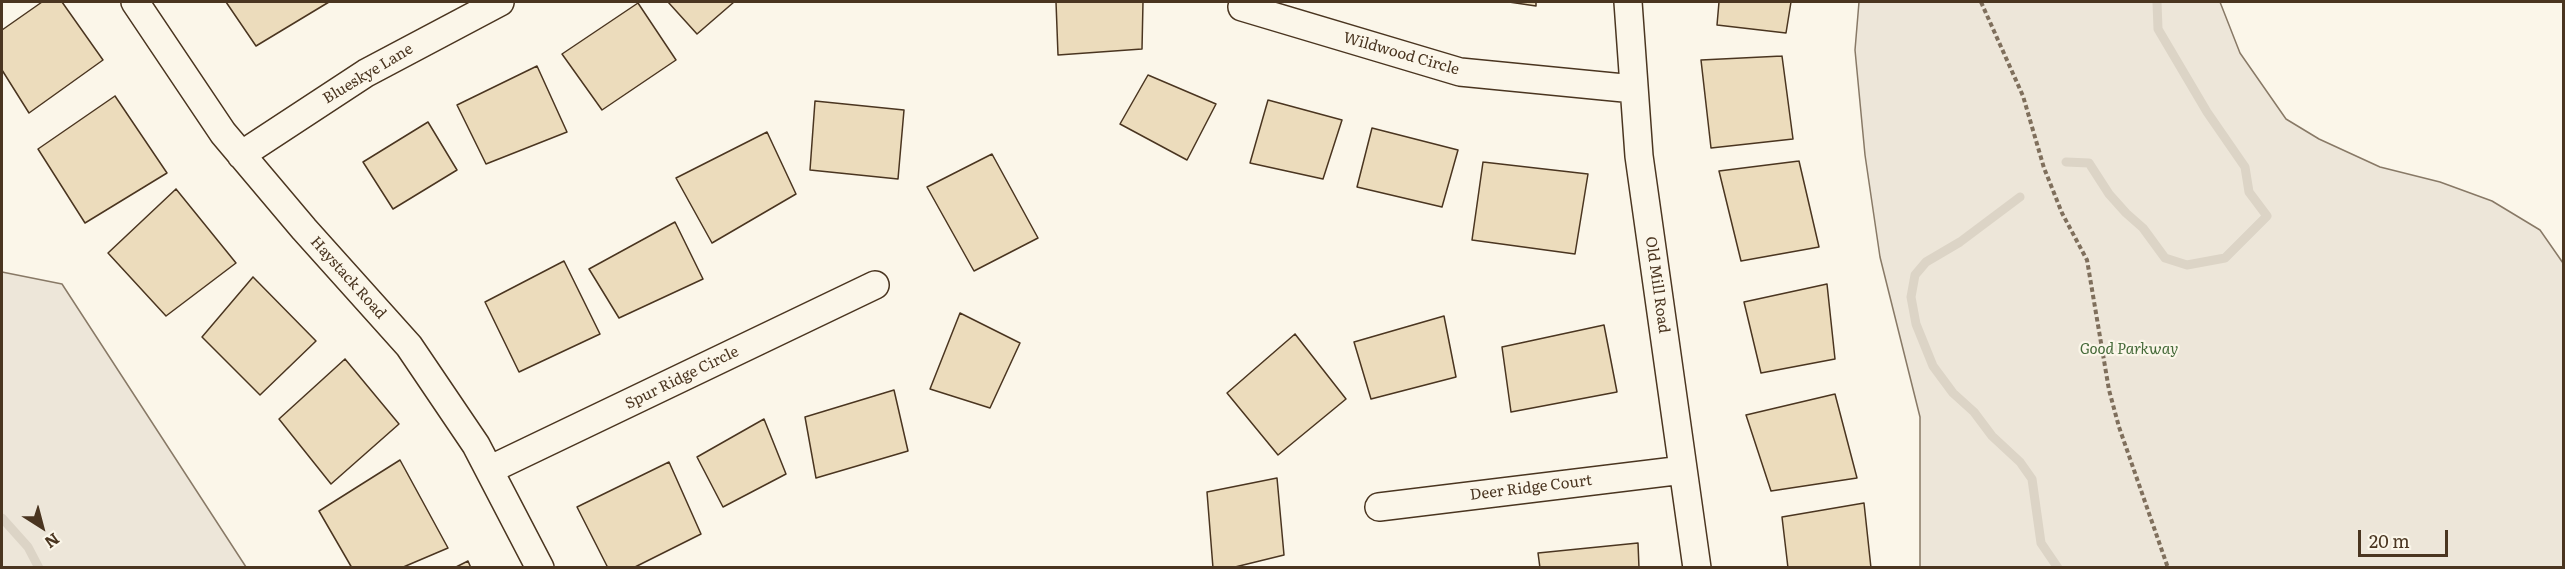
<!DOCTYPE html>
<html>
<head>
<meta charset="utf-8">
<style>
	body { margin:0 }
	#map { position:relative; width:2565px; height:569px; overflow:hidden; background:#fbf6e9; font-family:Literata,serif }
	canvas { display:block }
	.frame { position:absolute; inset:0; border:3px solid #4a3520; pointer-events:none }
	.north { position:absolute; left:12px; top:497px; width:60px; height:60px; -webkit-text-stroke:4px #fbf6e9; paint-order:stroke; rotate:144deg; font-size:16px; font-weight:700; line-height:24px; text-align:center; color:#4a3520 }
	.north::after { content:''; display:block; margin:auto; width:21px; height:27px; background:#4a3520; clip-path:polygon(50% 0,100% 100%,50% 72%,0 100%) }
	.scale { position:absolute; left:2358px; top:530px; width:90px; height:27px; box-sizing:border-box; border:3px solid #4a3520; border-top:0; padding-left:8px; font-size:18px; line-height:21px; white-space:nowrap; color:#4a3520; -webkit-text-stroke:4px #fbf6e9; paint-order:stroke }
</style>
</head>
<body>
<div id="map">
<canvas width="2565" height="569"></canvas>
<div class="frame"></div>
<div class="north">N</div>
<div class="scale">20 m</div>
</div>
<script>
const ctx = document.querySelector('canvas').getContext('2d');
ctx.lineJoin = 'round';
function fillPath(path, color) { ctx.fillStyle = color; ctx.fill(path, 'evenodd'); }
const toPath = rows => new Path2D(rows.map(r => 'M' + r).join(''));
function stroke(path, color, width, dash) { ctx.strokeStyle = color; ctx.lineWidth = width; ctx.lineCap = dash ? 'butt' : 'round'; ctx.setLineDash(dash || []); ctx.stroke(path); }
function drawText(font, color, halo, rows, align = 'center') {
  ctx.font = font + ' Literata,serif'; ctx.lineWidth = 4.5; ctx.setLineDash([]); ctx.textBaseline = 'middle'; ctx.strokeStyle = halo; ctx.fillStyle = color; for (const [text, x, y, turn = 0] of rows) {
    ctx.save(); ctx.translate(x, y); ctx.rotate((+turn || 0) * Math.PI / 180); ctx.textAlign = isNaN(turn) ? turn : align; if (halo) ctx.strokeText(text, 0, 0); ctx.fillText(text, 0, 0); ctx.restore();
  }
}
const green = toPath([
	[1859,2,2220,2,2240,53,2286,119,2319,139,2380,167,2440,182,2492,201,2540,230,2563,263,2563,567,1920,567,1920,417,1880,257,1865,155,1855,50,1859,2],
	[2,272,62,284,246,567,2,567,2,272]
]);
const stream = toPath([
	[2066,162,2089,163,2109,194,2126,213,2143,228,2165,258,2187,265,2225,258,2267,216,2249,192,2245,167,2207,112,2158,29,2157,2],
	[2020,197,1960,242,1926,262,1915,275,1911,297,1916,324,1933,366,1953,393,1974,412,1992,436,2020,462,2032,479,2041,543,2058,568],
	[2,518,28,547,39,568]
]);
const building = toPath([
	[42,2,62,2,103,60,29,113,2,70,2,30,42,2],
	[226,2,329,2,256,46,226,2],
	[668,2,734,2,697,34,668,2],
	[1056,2,1143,2,1142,49,1058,55,1056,2],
	[1509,2,1536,2,1536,6,1509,2],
	[1719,2,1791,2,1786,33,1717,25,1719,2],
	[638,3,676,60,602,110,562,54,638,3],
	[1782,56,1793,139,1711,148,1701,60,1782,56],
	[537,66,567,132,486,164,457,105,537,66],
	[1148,75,1216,104,1187,160,1120,124,1148,75],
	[115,96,167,173,85,223,38,149,115,96],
	[1268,100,1342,120,1323,179,1250,163,1268,100],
	[815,101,904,110,898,179,810,170,815,101],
	[428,122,457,170,393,209,363,162,428,122],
	[1372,128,1458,150,1442,207,1357,187,1372,128],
	[767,132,796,194,712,243,676,178,767,132],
	[992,154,1038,238,974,271,927,187,992,154],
	[1799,161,1819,247,1741,261,1719,171,1799,161],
	[1483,162,1588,174,1575,254,1472,240,1483,162],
	[176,189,236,263,166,316,108,253,176,189],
	[675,222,703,279,619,318,589,269,675,222],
	[564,261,600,334,519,372,485,302,564,261],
	[253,277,316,341,260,395,202,337,253,277],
	[1827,284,1835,359,1761,373,1744,302,1827,284],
	[960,313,1020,343,990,408,930,389,960,313],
	[1444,316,1456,377,1371,399,1354,342,1444,316],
	[1604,325,1617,392,1511,412,1502,347,1604,325],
	[1295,334,1346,399,1278,455,1227,393,1295,334],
	[345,359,399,424,331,484,279,419,345,359],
	[894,390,908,451,816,478,805,417,894,390],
	[1835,394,1857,478,1771,491,1746,415,1835,394],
	[764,419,786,474,723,507,697,457,764,419],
	[400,460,448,548,401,568,352,568,319,511,400,460],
	[669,462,701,534,633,568,608,568,577,507,669,462],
	[1277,478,1284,555,1231,568,1213,568,1207,492,1277,478],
	[1864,503,1871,568,1788,568,1782,517,1864,503],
	[1638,543,1639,568,1540,568,1538,553,1638,543],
	[468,561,471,568,454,568,468,561]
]);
const path = toPath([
	[1981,2,2023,96,2044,168,2062,213,2087,260,2109,390,2119,427,2168,568]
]);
const street = toPath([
	[135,2,223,133,304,229,409,346,476,445,540,568],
	[1628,2,1639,156,1697,568],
	[1242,7,1460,72,1634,89],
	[241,155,366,73,500,2],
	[489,470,875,285],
	[1379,507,1683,470]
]);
const streetNames = [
	["Wildwood Circle",1401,54,16],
	["Blueskye Lane",368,74,-31],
	["Haystack Road",348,278,48],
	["Old Mill Road",1657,285,82],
	["Spur Ridge Circle",682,378,-26],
	["Deer Ridge Court",1531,488,-7]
];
const parkNames = [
	["Good Parkway",2129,350]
];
fillPath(green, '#ede6d9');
stroke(green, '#887966', 1.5);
stroke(stream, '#dcd4c6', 9);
fillPath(building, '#ecdcbc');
stroke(building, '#4a3520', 1.5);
stroke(street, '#4a3520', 30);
stroke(path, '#7f6f5c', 4, [4.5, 3]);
stroke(street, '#fbf6e9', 27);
drawText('15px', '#4a3520', '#fbf6e9', streetNames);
drawText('italic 15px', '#436837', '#fbf6e9', parkNames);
</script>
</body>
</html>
